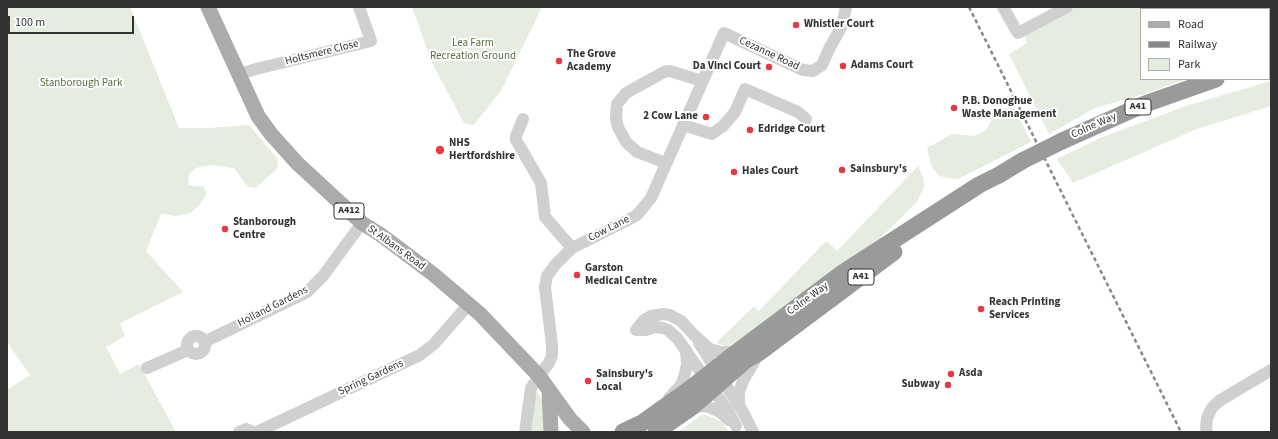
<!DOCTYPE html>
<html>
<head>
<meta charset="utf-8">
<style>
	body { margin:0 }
	#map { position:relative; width:1278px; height:439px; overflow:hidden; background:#fff; font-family:"Source Sans 3",sans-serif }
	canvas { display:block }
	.frame { position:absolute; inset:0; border:8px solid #333; pointer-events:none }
	.legend { position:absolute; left:1140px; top:8px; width:130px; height:72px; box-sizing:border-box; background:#fff; border:1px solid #adadad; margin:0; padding:5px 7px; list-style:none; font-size:12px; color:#333 }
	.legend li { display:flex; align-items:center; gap:8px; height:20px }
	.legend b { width:20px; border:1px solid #adadad }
	.scale { position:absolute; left:8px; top:16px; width:126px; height:18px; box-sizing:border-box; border:2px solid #333; border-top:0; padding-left:5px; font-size:12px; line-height:14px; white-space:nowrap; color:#333; -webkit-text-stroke:3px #fff; paint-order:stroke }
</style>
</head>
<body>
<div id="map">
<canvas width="1278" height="439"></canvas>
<div class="frame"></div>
<ul class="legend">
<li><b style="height:5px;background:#ababab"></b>Road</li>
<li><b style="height:5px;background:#888"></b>Railway</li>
<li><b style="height:11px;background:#e6ecdf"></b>Park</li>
</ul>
<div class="scale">100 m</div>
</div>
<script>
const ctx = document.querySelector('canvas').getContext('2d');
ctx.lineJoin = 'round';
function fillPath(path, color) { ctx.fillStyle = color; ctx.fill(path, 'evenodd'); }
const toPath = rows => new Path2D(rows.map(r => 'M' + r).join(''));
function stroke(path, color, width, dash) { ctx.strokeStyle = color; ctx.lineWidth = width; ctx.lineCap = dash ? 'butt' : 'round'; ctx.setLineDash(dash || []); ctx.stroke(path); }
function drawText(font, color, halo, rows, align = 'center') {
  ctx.font = font + ' "Source Sans 3",sans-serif'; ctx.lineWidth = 4; ctx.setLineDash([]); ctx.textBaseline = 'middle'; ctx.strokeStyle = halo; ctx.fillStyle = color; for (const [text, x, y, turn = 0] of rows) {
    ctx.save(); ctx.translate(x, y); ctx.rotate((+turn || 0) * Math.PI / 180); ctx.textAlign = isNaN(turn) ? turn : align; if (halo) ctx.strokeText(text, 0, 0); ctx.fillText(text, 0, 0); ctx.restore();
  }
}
const green = toPath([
	[7,7,130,7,179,128,209,128,249,125,278,159,277,169,255,188,248,187,234,168,210,165,196,168,189,174,188,184,194,186,203,186,207,193,200,204,191,213,175,216,165,214,161,214,146,251,183,292,120,323,125,336,106,347,120,374,139,364,176,432,7,432,7,390,30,375,7,342],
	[412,7,542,7,502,89,474,125,464,123,432,63],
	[1076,7,1271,7,1271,52,1269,52,1269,9,1141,9,1141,79,1187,79,1144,94,1095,108,1049,134,1009,54,1027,43,1025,35],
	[1271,81,1271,106,1197,129,1073,183,1057,159,1100,138,1189,105],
	[1013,105,1031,142,958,179,948,178,940,176,932,168,927,148,952,134,975,136,986,130,995,114],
	[918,166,923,178,924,187,917,202,876,242,737,343,727,346,718,344,718,341,754,306,759,311,824,243,828,242,837,251],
	[535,392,539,394,544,405,547,432,527,432],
	[702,415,706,415,722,422,729,432,678,432]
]);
const minor = toPath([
	[1003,7,1016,30,1018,33,1067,7],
	[239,74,256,69,371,41,359,7],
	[523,119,516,136,516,140,541,183,545,217,572,248],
	[683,125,712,134,723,126,735,112,745,89,798,112,806,119],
	[666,163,637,152,626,142,618,127,616,119,617,104,626,93,664,72,670,71,702,81],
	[636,330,646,330,655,327,663,328,668,330,677,338,728,411,736,426],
	[636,330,644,320,651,316,663,314,670,315,681,321,694,335,710,349,721,352,737,352],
	'187 345a9 9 0 1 1 18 0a9 9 0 1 1-18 0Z',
	[204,342,307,292,323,276,362,223],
	[699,343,743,412,753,432],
	[147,368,188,350],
	[669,398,681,385,684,377,687,365,686,350],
	[739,404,739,392,743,381,758,355],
	[692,407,705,406,711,408,720,412,729,420],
	[239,432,246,429,253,432],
	[257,432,420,355,434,344,469,304],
	[525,432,531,388,539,376,549,363,552,355,552,345,545,287,547,276,555,265,572,248,630,219,637,215,651,198,724,33,803,70,813,71,822,65,830,47,842,26,846,7],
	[1207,432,1206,428,1207,418,1212,408,1219,401,1271,370]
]);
const major = toPath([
	[208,7,258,116,271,134,297,163,362,223,381,235,433,274,480,314,539,376,570,419,583,432],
	[549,391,551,432]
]);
const highway = toPath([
	[1269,62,1271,62],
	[1062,141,1145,104,1216,79],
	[623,432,642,423,690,389,737,352,841,274,979,185,999,175,1022,161],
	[656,432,692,407,746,360,760,352,894,252]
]);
const rail = toPath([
	[969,7,1181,432]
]);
const highwayBridge = toPath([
	[1022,161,1062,141]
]);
const markers = [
	[796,25,4,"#e63946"],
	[559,61,4,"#e63946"],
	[843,66,4,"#e63946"],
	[769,67,4,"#e63946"],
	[954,108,4,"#e63946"],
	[706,117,4,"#e63946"],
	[750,130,4,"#e63946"],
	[440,150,5,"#e63946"],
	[842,170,4,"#e63946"],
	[734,172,4,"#e63946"],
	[225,229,4,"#e63946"],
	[577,275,4,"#e63946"],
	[981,309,4,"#e63946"],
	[951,374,4,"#e63946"],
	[588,381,4,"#e63946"],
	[948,385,4,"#e63946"]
];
const shields = [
	[1138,107,26],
	[349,211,30],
	[861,277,26]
];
const shieldNames = [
	["A41",1138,107],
	["A412",349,211],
	["A41",861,277]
];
const poiNames = [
	["Whistler Court",804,25],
	["The Grove",567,55],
	["Academy",567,68],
	["Adams Court",851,66],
	["Da Vinci Court",761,67,"right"],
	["P.B. Donoghue",962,102],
	["Waste Management",962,115],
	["2 Cow Lane",698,117,"right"],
	["Edridge Court",758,130],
	["NHS",449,144],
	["Hertfordshire",449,157],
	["Sainsbury's",850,170],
	["Hales Court",742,172],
	["Stanborough",233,223],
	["Centre",233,236],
	["Garston",585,269],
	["Medical Centre",585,282],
	["Reach Printing",989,303],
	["Services",989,316],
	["Asda",959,374],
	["Sainsbury's",596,375],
	["Local",596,388],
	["Subway",940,385,"right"]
];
const parkNames = [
	["Lea Farm",473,44],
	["Recreation Ground",473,57],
	["Stanborough Park",81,84]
];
const streetNames = [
	["Holtsmere Close",322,53,-14],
	["Cezanne Road",769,54,25],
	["Colne Way",1094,126,-24],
	["Cow Lane",609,229,-27],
	["St Albans Road",396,248,36],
	["Colne Way",808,299,-36],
	["Holland Gardens",273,307,-27],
	["Spring Gardens",371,378,-25]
];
fillPath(green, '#e6ecdf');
stroke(minor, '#d0d0d0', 12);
stroke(major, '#ababab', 15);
stroke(highway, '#9a9a9a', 17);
stroke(rail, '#888', 2.5, [4, 3]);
stroke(highwayBridge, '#9a9a9a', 17);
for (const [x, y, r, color] of markers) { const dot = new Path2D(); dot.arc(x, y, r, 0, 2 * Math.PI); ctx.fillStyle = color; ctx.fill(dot); stroke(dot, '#fff', 1.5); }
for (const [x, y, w] of shields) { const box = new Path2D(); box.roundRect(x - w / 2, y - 8, w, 16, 3); ctx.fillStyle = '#fff'; ctx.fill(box); stroke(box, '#333', 1); }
drawText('bold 10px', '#333', null, shieldNames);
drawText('bold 11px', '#333', '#fff', poiNames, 'left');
drawText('11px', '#56703f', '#fff', parkNames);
drawText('11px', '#333', '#fff', streetNames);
</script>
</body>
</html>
